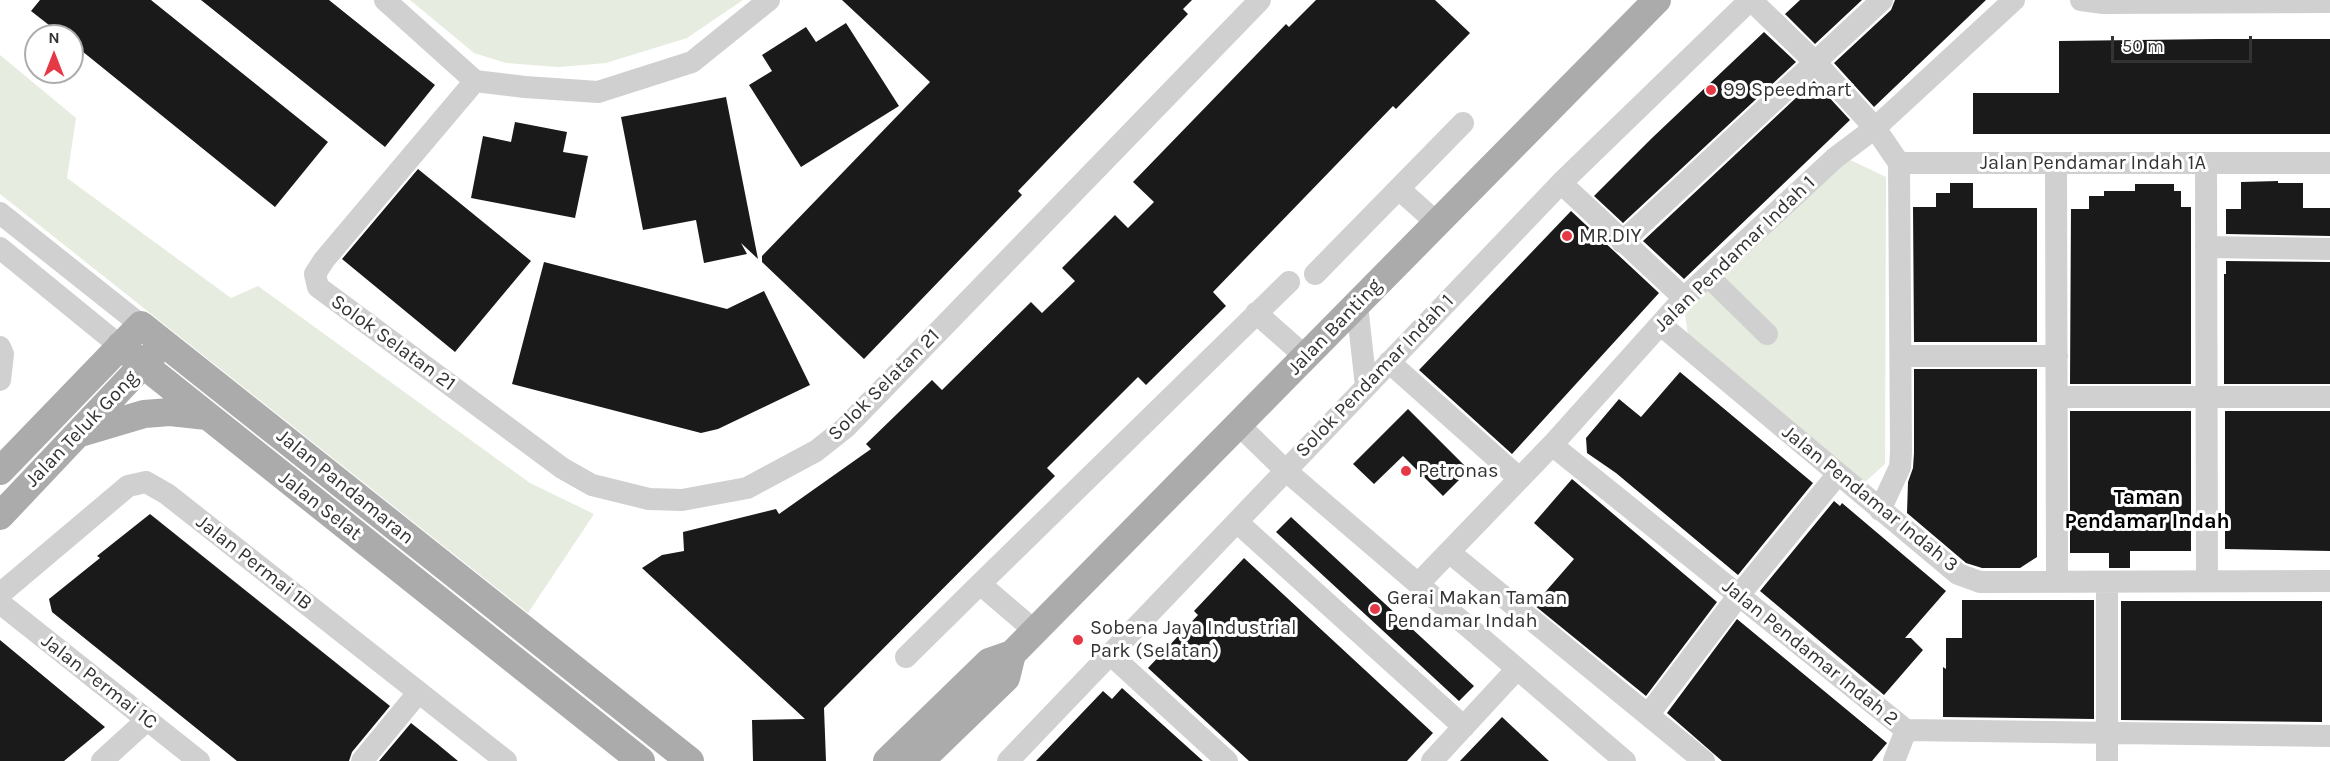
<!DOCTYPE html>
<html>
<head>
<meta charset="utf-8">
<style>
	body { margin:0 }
	#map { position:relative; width:2330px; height:761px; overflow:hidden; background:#fff; font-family:Karla,sans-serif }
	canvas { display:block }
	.north { position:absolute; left:24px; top:24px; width:60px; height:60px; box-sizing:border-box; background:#fff; border:2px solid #adadad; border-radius:50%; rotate:0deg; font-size:16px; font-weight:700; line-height:24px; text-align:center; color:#333 }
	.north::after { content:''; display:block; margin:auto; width:21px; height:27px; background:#e63946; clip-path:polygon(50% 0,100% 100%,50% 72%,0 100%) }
	.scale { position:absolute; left:2111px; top:36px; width:141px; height:27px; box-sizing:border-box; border:3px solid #333; border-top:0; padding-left:8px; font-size:18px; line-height:21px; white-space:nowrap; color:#333; -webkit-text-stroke:4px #fff; paint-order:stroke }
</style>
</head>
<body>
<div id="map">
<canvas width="2330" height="761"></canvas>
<div class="north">N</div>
<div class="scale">50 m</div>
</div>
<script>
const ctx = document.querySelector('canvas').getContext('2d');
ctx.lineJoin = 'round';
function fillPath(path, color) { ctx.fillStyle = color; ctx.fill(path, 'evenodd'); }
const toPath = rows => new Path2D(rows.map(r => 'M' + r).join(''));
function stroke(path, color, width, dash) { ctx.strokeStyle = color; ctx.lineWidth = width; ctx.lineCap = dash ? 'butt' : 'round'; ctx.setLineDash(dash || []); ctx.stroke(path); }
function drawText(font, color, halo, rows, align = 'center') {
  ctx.font = font + ' Karla,sans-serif'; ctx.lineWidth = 6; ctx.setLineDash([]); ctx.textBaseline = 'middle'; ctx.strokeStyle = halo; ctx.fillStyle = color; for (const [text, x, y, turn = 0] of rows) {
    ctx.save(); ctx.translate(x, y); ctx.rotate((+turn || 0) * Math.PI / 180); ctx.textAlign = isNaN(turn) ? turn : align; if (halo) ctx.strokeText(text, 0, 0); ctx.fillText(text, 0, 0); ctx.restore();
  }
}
const green = toPath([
	[410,0,743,0,687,38,606,63,559,67,506,63,474,53],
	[0,55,76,118,67,178,231,298,258,286,530,483,594,514,528,613,0,194],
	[1844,157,1886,177,1885,464,1864,483,1688,336,1684,307]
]);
const building = toPath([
	[40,0,151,0,328,142,275,207,72,43,72,36,63,36,31,11],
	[201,0,329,0,435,85,385,147],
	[842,0,1192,0,1183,9,1188,14,1018,191,1022,195,864,359,762,262,762,256,930,82],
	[1316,0,1435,0,1470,33,1396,109,1393,106,1213,292,1226,306,1146,385,1138,377,1047,468,1055,476,824,708,826,761,753,761,752,720,805,719,642,568,662,555,684,551,683,532,776,509,779,514,871,449,866,444,932,380,942,390,1031,302,1042,313,1075,281,1062,268,1115,215,1128,228,1154,202,1133,182,1286,24,1289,27],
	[1800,0,1862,0,1815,44,1785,14],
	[1895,0,1986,0,1874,107,1834,63,1891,10],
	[846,23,899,106,801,167,749,85,772,71,762,55,806,27,816,42],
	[1764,32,1796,62,1623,223,1594,196,1652,138],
	[2215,39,2330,39,2330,134,1973,134,1973,93,2059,93,2059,41],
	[1814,81,1850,120,1684,279,1643,241],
	[726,97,758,259,741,243,747,254,704,263,696,220,643,230,621,117],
	[515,122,567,132,563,152,588,156,575,218,471,198,483,136,511,142],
	[418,169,531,261,455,352,342,259],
	[2278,181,2278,183,2303,183,2303,208,2330,208,2330,236,2226,234,2226,209,2241,209,2241,182],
	[1950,183,1973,183,1973,208,2037,208,2037,342,1914,342,1913,207,1936,207,1936,193,1950,193],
	[2135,184,2174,184,2174,191,2181,191,2181,207,2191,207,2191,384,2070,384,2071,209,2089,209,2089,196,2104,196,2104,191,2135,191],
	[1571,211,1659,293,1512,454,1419,370],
	[2226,261,2330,262,2330,384,2224,384,2224,274,2226,274],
	[544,262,727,309,764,291,810,385,718,429,701,433,512,384],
	[1914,369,2037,369,2037,557,2020,568,1982,568,1966,563,1907,513,1908,482,1913,468,1914,453],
	[1680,372,1813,483,1738,575,1616,473,1587,453,1586,438,1619,399,1641,417],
	[1408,409,1469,470,1443,496,1403,456,1374,484,1353,464],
	[2070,411,2191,411,2191,551,2130,551,2130,568,2109,568,2109,553,2070,553],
	[2225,411,2330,411,2330,551,2225,549],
	[1572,479,1717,602,1646,696,1534,605,1574,559,1534,523],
	[1834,501,1840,506,1842,503,1946,591,1905,638,1911,638,1923,650,1884,695,1760,591],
	[150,514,390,706,352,752,349,761,237,761,52,612,49,599,100,558,97,556],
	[1291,517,1474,686,1459,701,1276,532],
	[1244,558,1433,733,1407,761,1249,761,1148,668,1198,615,1194,611],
	[1962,600,2094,600,2094,719,1943,717,1943,667,1946,669,1946,638,1962,638],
	[2121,601,2322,601,2322,722,2121,720],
	[1737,619,1887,743,1872,761,1722,761,1667,713],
	[0,640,105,727,64,761,0,761],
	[1122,688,1203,761,1036,761,1103,691,1112,699],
	[1502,717,1549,761,1460,761],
	[411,723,435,742,458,761,379,761]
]);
const minor = toPath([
	[385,0,475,81,525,87,598,92,692,62,769,0],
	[1751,0,1815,62,1875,128,1899,163,2330,163],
	[2081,0,2103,3,2330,2],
	[475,81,324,260,315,274,318,287,562,468,592,485,649,499,682,500,747,488,816,451,845,428,1260,0],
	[2056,163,2057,582],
	[2206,163,2207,581],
	[1561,183,1684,298],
	[1399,189,1437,223],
	[0,213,141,325],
	[1622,242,1882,0],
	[2206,247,2330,249],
	[0,248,120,346],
	[1315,274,1463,123],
	[1708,276,1767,334],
	[1357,305,1366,386],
	[1256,313,1306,357],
	[1661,325,1958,574,1980,582,2330,581],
	[0,347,3,354,0,380],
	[1901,356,2057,356],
	[1389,362,1519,478],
	[2057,397,2330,397],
	[1238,424,1285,470,1625,761],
	[1552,445,1906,730,2330,736],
	[1880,510,1900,467,1901,452,1899,163],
	[1237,522,1464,727],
	[1449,552,1704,761],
	[2107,582,2107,761],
	[980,584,1289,282],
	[1418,584,1552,445,1684,298,1835,158,1875,128,2014,0],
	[0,594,128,486,146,482,167,494,506,761],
	[0,603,199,761],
	[1111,655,1227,761],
	[906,657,980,584,1035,631],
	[1648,715,1739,595,1838,474],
	[102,761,147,720],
	[362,761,418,693],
	[1008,761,1561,183,1750,0],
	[1432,761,1517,669],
	[1894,761,1906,730]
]);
const major = toPath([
	[120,346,641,761],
	[80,433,144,414,170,412,207,416],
	[0,471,141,325,690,761],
	[0,516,156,351],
	[887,761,989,662,1012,654,1657,0],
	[920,761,1006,678,1012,654]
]);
const markers = [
	[1711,90,6,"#e63946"],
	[1567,236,6,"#e63946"],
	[1406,471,6,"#e63946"],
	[1375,609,6,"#e63946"],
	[1078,640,6,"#e63946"]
];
const poiNames = [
	["99 Speedmart",1723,90],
	["MR.DIY",1579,236],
	["Petronas",1418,471],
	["Gerai Makan Taman",1387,598],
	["Pendamar Indah",1387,621],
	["Sobena Jaya Industrial",1090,628],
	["Park (Selatan)",1090,651]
];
const streetNames = [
	["Jalan Pendamar Indah 1A",2093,163],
	["Jalan Pendamar Indah 1",1735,254,-44],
	["Jalan Banting",1335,327,-46],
	["Solok Selatan 21",393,343,36],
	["Solok Pendamar Indah 1",1375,376,-46],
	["Solok Selatan 21",884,385,-45],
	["Jalan Teluk Gong",82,429,-46],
	["Jalan Pandamaran",345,487,39],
	["Jalan Pendamar Indah 3",1870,499,39],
	["Jalan Selat",320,506,38],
	["Jalan Permai 1B",254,563,38],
	["Jalan Pendamar Indah 2",1810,653,39],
	["Jalan Permai 1C",99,682,38]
];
const neighbourhoodNames = [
	["Taman",2147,498],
	["Pendamar Indah",2147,522]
];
fillPath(green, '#e6ecdf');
fillPath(building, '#1a1a1a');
stroke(minor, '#d0d0d0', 22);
stroke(major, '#ababab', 28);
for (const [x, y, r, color] of markers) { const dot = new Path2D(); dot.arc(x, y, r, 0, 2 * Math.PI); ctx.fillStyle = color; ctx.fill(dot); stroke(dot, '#fff', 2); }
drawText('20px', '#333', '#fff', poiNames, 'left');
drawText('20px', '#333', '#fff', streetNames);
drawText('bold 21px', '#000', '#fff', neighbourhoodNames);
</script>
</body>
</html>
